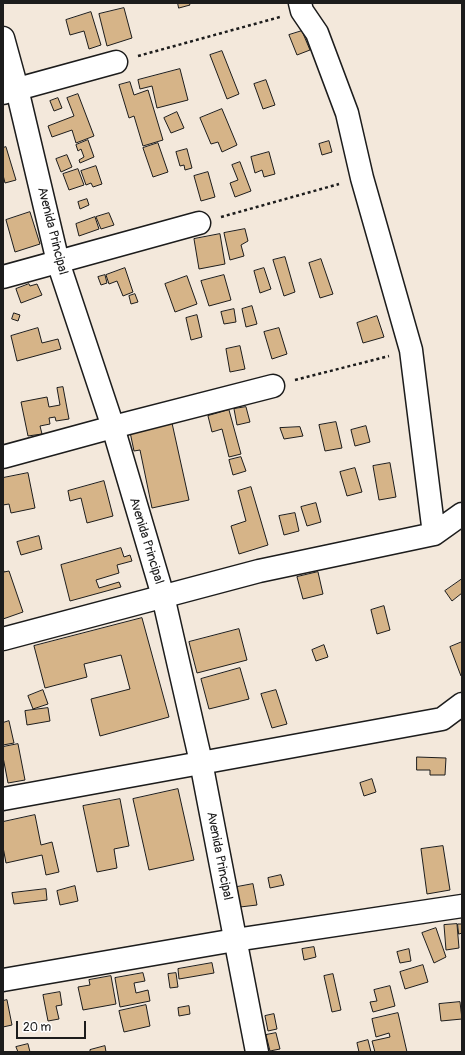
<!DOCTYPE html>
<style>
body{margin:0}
#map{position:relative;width:465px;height:1055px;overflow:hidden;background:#f3e8db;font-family:Pangolin,sans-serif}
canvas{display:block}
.frame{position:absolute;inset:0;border:4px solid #1c1c1c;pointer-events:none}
.scale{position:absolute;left:16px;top:1021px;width:70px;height:18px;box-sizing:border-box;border:2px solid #1c1c1c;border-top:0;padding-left:5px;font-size:12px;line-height:14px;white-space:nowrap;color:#1c1c1c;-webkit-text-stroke:3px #fff;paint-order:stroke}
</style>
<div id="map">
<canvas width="465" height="1055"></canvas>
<div class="frame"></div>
<div class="scale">20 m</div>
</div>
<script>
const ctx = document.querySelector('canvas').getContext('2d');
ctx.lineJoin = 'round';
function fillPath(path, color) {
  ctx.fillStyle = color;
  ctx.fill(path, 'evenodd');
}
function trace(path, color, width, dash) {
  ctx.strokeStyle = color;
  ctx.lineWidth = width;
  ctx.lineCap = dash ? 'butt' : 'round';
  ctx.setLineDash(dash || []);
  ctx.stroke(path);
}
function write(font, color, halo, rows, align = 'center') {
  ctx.font = font + ' Pangolin,sans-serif';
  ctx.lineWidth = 3;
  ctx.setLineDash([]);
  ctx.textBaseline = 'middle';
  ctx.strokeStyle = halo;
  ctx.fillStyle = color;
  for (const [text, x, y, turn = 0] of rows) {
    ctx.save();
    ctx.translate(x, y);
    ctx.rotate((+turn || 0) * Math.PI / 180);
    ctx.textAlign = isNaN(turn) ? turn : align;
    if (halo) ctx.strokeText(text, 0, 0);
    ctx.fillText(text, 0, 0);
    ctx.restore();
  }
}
const building = new Path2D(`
 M178,3H189L190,5L179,8Z
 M124,8L132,38L107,46L99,14Z
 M91,12L101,45L89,49L84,31L70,35L66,20Z
 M302,31L310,50L297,55L289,35Z
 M222,51L239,94L227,99L210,55Z
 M180,69L188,100L157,108L152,86L140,89L138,80Z
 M266,80L275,105L263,109L254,84Z
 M130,82L134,95L148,90L163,140L143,146L134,116L129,118L119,85Z
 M78,94L94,136L76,143L72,130L52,137L48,126L74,116L67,98Z
 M58,98L62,108L54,111L50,101Z
 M222,109L237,145L222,152L218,142L211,144L200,118Z
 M177,112L184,128L171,133L164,118Z
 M88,140L94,157L80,163L79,160L84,157L81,149L78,151L76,145Z
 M329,141L332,152L322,155L319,144Z
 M158,143L168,172L153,177L143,148Z
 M6,147L16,180L5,183L3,175V148Z
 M187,149L192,168L185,170L184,165L180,166L176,152Z
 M269,152L275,174L264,177L262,170L255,173L251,157Z
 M67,155L72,167L61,172L56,159Z
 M240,162L251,191L235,197L230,183L238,180L232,165Z
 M96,166L102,184L93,187L91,183L86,185L81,171Z
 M78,169L84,185L69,190L63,174Z
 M208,172L215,197L201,201L194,176Z
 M87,199L89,205L80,209L78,202Z
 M30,212L40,244L15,252L6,220Z
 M109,213L114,225L101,229L96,217Z
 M95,217L99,229L79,236L76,224Z
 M245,229L248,241L241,245L244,256L230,260L224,233Z
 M220,234L225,264L199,269L194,239Z
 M285,257L295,292L284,296L273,260Z
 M321,259L333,294L320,298L309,263Z
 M125,268L133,292L123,296L117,281L109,284L106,275Z
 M264,268L271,289L260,293L254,271Z
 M105,275L107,283L101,285L98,277Z
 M224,275L231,300L209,306L201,281Z
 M187,276L197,304L175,312L165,284Z
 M29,284L30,286L37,284L42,295L21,303L16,289Z
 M135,294L138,302L131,304L129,296Z
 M252,306L257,324L246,327L242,309Z
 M234,309L236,322L224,324L221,312Z
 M14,313L20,315L18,321L12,319Z
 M197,315L202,337L191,340L186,318Z
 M377,316L384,337L363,343L357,323Z
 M38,328L42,343L58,339L61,349L17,361L11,336Z
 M279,328L287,354L272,359L264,332Z
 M240,346L245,369L230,372L226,349Z
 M63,387L69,419L56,421L55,417L49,418L50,424L40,426L42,434L28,436L21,402L47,397L49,407L60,405L57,388Z
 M246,407L250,422L237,425L234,409Z
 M229,410L241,454L229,457L222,429L212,432L208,416Z
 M336,422L342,448L325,451L319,425Z
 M172,423L189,500L152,508L140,450L134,451L130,432Z
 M366,426L370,442L355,446L351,430Z
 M300,427L303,436L284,439L280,428Z
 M241,457L246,471L233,475L229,460Z
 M390,463L396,497L379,500L373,466Z
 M355,468L362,492L347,496L340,472Z
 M28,473L35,508L11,513L9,504L3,505V478Z
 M104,481L113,516L87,523L81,498L70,501L68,491Z
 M251,487L268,545L239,554L231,526L246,521L238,491Z
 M316,503L321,522L307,526L301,507Z
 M295,513L299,531L284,535L279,516Z
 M39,536L42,549L21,555L17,542Z
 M121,548L124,557L130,555L132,561L117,565L119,573L96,580L99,588L119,582L121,587L70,601L61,565Z
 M3,568L4,572L9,571L23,612L3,619Z
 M318,572L323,594L303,599L297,577Z
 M462,579V593L452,601L445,591Z
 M384,606L390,630L377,634L371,610Z
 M142,618L169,717L100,736L91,699L130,689L121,655L84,664L87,677L45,688L34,646Z
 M239,629L247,660L197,673L189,642Z
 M462,642V676H461L450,647Z
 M324,645L328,657L316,661L312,650Z
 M240,668L249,699L209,709L201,679Z
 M43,690L48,704L33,709L28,696Z
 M276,690L287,724L272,728L261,694Z
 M48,708L50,721L27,725L25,711Z
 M9,721L14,743L3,745V723Z
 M18,744L25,780L8,783L3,757V747Z
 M417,757L446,758L445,775H430V770H417Z
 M372,779L376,792L364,796L360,783Z
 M178,789L194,860L149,870L133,799Z
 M120,799L129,846L114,849L117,868L97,872L83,806Z
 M35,815L41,845L52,842L59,872L46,875L42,855L6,863L3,847V822Z
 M443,846L450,890L427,894L421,849Z
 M281,875L284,885L270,888L268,878Z
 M253,884L257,905L240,907L237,887Z
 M75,886L78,901L60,905L57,891Z
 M46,889L47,900L14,904L12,893Z
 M457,924L459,948L446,950L444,925Z
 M458,924H462V933L459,934Z
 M436,928L446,957L434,963L422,933Z
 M314,947L316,957L304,960L302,949Z
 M409,949L411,961L400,963L397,952Z
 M212,963L214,973L179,979L178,969Z
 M423,965L428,982L405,989L400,972Z
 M143,973L145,981L134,983L136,993L148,990L150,1001L120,1007L115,978Z
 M176,973L178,987L170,988L168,974Z
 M333,974L341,1010L332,1012L324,976Z
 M111,976L116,1004L83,1010L78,987L90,985L89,980Z
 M390,986L395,1006L373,1012L370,1002L377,1001L374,990Z
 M60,992L62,1005L56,1006L59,1019L48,1021L43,995Z
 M7,1000L12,1025L3,1027V1001Z
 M460,1002L462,1019L441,1021L439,1004Z
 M146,1005L150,1026L124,1032L119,1011Z
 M189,1006L190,1014L179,1016L178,1008Z
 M398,1013L407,1052H375L372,1041L390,1037L389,1033L376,1037L372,1019Z
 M274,1014L277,1029L268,1031L265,1016Z
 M276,1033L280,1049L270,1051L266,1035Z
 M368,1040L371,1052H359L357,1043Z
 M28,1044L30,1052H18L16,1047Z
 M105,1046L106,1052H90V1050Z`);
const path = new Path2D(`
 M138,56L280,17
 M221,217L339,184
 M295,380L389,356`);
const minor = new Path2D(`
 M300,3L302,11L317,33L347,113L362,178L411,350L434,534
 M3,93L116,62
 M3,277L199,223
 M3,457L113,427L273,386
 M3,639L259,571L434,534L462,514
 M3,799L442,719L462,704
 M3,980L235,940L462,906`);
const tertiary = new Path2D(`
 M3,38L17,89L58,262L113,427L163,596L201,762L257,1052`);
const streetNames = [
 ["Avenida Principal",52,231,76],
 ["Avenida Principal",146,541,73],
 ["Avenida Principal",219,856,79]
];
fillPath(building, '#d6b488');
trace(building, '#1c1c1c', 1);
trace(minor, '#1c1c1c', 25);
trace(tertiary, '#1c1c1c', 25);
trace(path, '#1c1c1c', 2.5, [3, 3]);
trace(minor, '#fff', 22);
trace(tertiary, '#fff', 22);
write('13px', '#1c1c1c', '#fff', streetNames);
</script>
